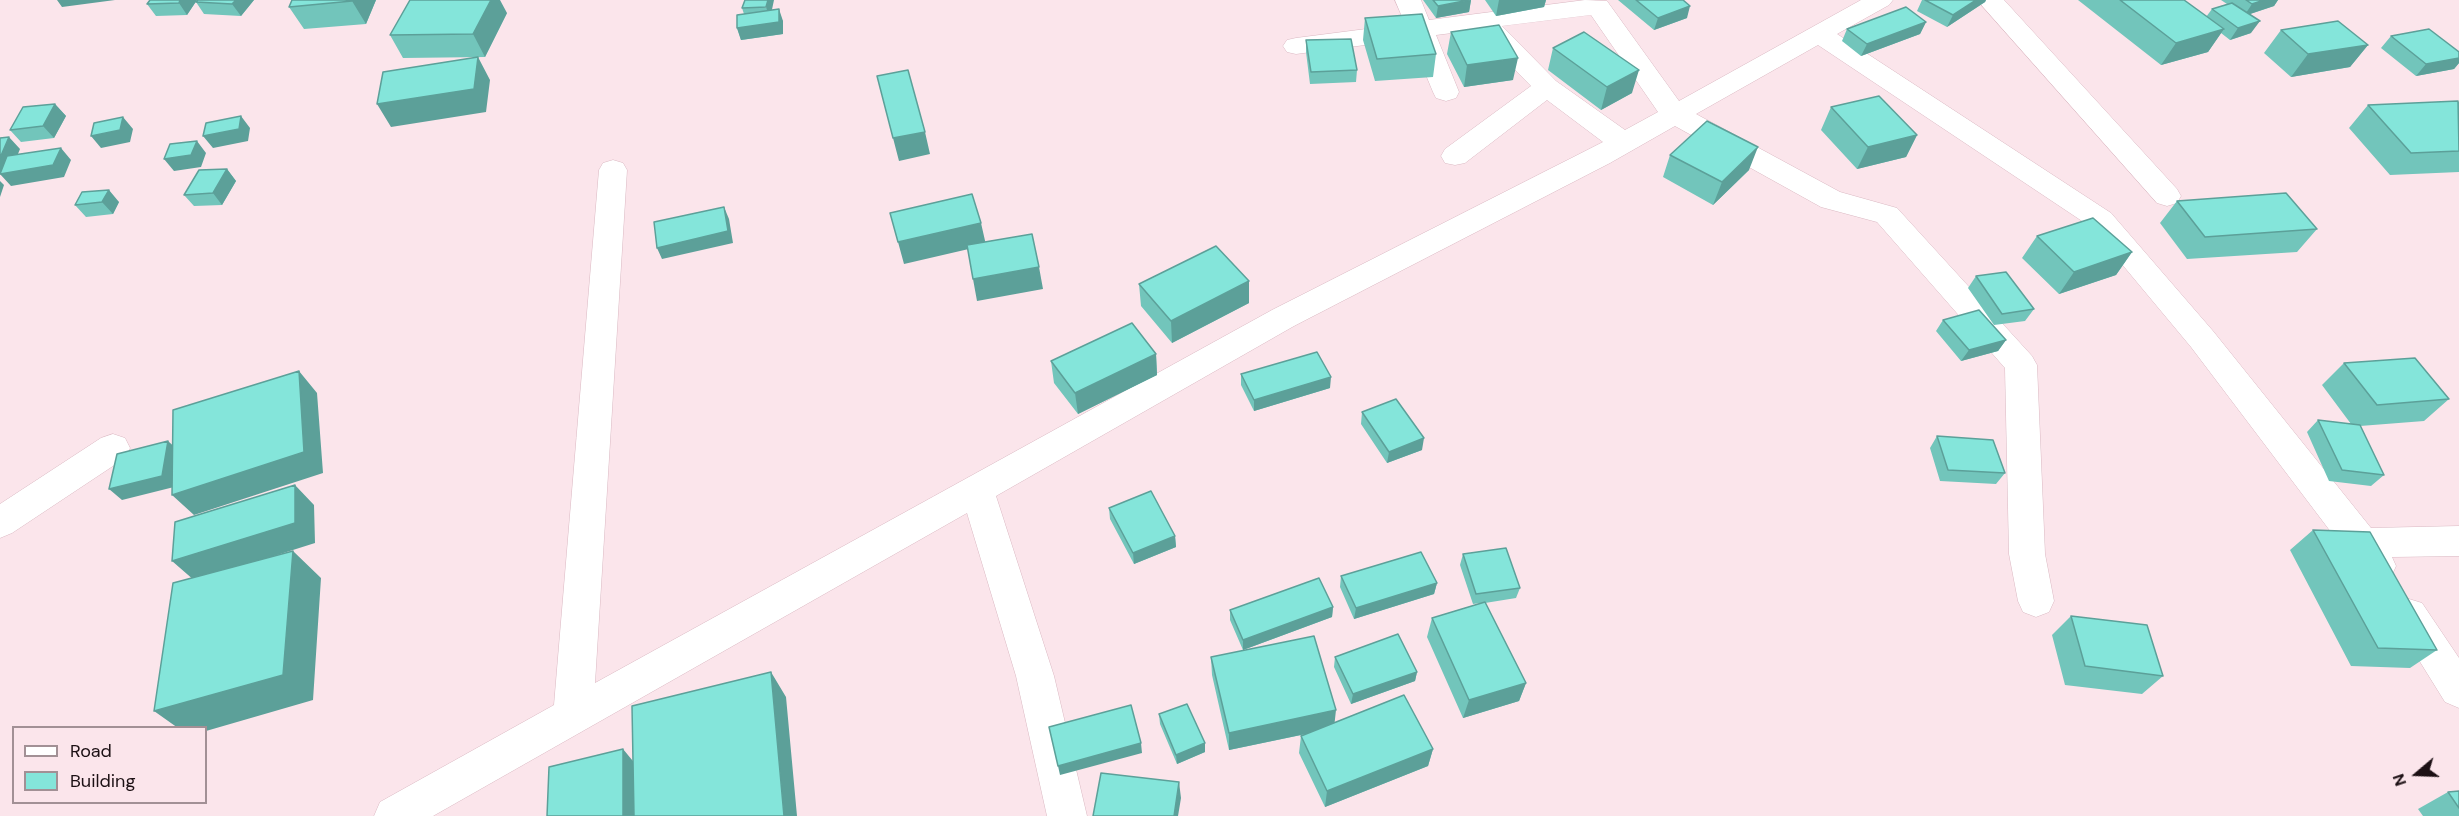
<!DOCTYPE html>
<style>
body{margin:0}
#map{position:relative;width:2459px;height:816px;overflow:hidden;background:#fbe5eb;font-family:"DM Sans",sans-serif}
canvas{display:block}
.legend{position:absolute;left:12px;top:726px;width:195px;height:78px;box-sizing:border-box;background:#fbe5eb;border:2px solid #a29095;margin:0;padding:8px 10px;list-style:none;font-size:18px;color:#1c1014}
.legend li{display:flex;align-items:center;gap:12px;height:30px}
.legend b{width:30px;border:2px solid #a29095}
.north{position:absolute;left:2387px;top:744px;width:60px;height:60px;-webkit-text-stroke:4px #fbe5eb;paint-order:stroke;rotate:251deg;font-size:16px;font-weight:700;line-height:24px;text-align:center;color:#1c1014}
.north::after{content:'';display:block;margin:auto;width:21px;height:27px;background:#1c1014;clip-path:polygon(50% 0,100% 100%,50% 72%,0 100%)}
</style>
<div id="map">
<canvas width="2459" height="816"></canvas>
<ul class="legend">
<li><b style="height:8px;background:#fff"></b>Road</li>
<li><b style="height:16px;background:#84e5da"></b>Building</li>
</ul>
<div class="north">N</div>
</div>
<script>
const ctx = document.querySelector('canvas').getContext('2d');
ctx.lineJoin = 'round';
function trace(path, color, width, dash) {
  ctx.strokeStyle = color;
  ctx.lineWidth = width;
  ctx.lineCap = dash ? 'butt' : 'round';
  ctx.setLineDash(dash || []);
  ctx.stroke(path);
}
function fillPath(path, color) {
  ctx.fillStyle = color;
  ctx.fill(path, 'evenodd');
}
const minor = new Path2D(`
 M1395,0H1421L1429,20L1585,0L1607,1L1679,101L1861,0H1893L1889,5L1837,34L2111,213L2213,331L2371,528L2459,526V556L2392,557L2396,566L2391,577L2378,581L2365,577L2191,347L2091,227L1818,45L1696,114L1840,192L1897,208L2032,356L2037,365L2045,554L2054,601L2049,612L2036,617L2023,612L2018,601L2009,554L2005,368L1877,222L1821,207L1675,126L1610,163L1294,326L996,496L1054,676L1087,816H1047L1016,676L967,513L433,816H374L380,802L554,705L599,170L603,163L613,160L623,163L627,170L595,683L1272,310L1603,142L1547,100L1465,163L1455,165L1445,163L1441,156L1445,149L1531,86L1476,30L1436,35L1459,92L1456,98L1446,101L1436,98L1433,92L1411,39L1296,54L1287,52L1283,46L1287,40L1296,38L1405,24ZM1591,15L1658,112L1625,130L1556,81L1502,26Z
 M1977,0H2004L2177,189L2181,196L2177,203L2167,206L2157,203Z
 M113,434L125,438L130,448L125,458L12,533L0,538V504L101,438Z
 M2409,599L2422,603L2459,658V708L2445,702L2391,615L2396,603Z`);
const wall = new Path2D(`
 M197,0L187,15L156,16L147,4Z
 M254,0L241,16L204,14L196,2Z
 M292,0H376L366,24L304,29L289,7Z
 M745,0L772,10L783,21V34L741,40L737,28L744,14L742,8Z
 M1423,0H1471L1469,12L1436,18Z
 M1485,0H1546L1544,7L1496,16Z
 M1618,0H1683L1687,18L1654,30Z
 M1922,0H1986L1985,2L1947,27L1917,11Z
 M2078,0H2184L2206,17L2212,9L2227,4L2221,0H2278L2274,6L2250,14L2251,33L2230,40L2221,33L2208,52L2161,65Z
 M507,13L485,57L403,58L390,35Z
 M1365,18L1436,54L1433,77L1375,81L1363,40Z
 M1926,22L1920,34L1861,56L1842,41L1847,29Z
 M2281,30L2368,45L2350,67L2291,77L2264,53Z
 M1451,32L1513,80L1464,87L1447,54Z
 M2391,36L2459,52V63L2454,69L2416,76L2381,48Z
 M1306,40L1357,70L1356,82L1310,84L1306,52Z
 M1553,48L1632,93L1601,110L1548,70Z
 M2459,102V172L2390,175L2349,128L2368,105Z
 M55,104L66,116L54,138L21,142L10,130Z
 M1831,107L1917,135L1906,157L1857,169L1821,130Z
 M1670,155L1749,170L1713,205L1663,177Z
 M227,169L236,181L222,205L194,206L184,195Z
 M82,192L119,202L113,214L86,217L75,205Z
 M2177,201L2317,229L2297,252L2187,259L2160,223Z
 M2037,236L2132,252L2116,275L2059,294L2022,258Z
 M1976,276L2034,309L2025,321L1994,325L1968,288Z
 M1249,281V303L1172,343L1141,306L1139,284Z
 M1943,320L2006,340L1998,351L1961,361L1936,331Z
 M1156,354L1157,375L1078,414L1054,383L1051,361Z
 M2344,363L2449,399L2424,421L2360,426L2384,475L2371,486L2329,481L2307,432L2318,420L2351,424L2322,385Z
 M1241,374L1330,388L1254,411L1241,385Z
 M1362,412L1422,450L1387,463L1361,424Z
 M1937,436L2005,473L1996,484L1940,481L1930,448Z
 M1109,508L1175,536L1176,547L1134,564L1110,519Z
 M2313,530L2437,650L2410,668L2351,666L2290,550Z
 M1463,554L1520,588L1516,598L1485,603L1526,683L1519,701L1463,718L1427,637L1432,618L1481,603L1473,604L1460,565Z
 M1341,576L1437,583L1434,594L1354,619L1340,587Z
 M1333,607L1332,617L1243,650L1230,620V610Z
 M2071,616L2163,676L2142,694L2065,685L2052,635Z
 M1211,657L1335,723L1433,749L1428,766L1325,807L1299,753L1301,736L1306,734L1229,750L1212,675Z
 M1335,657L1417,672L1415,681L1351,704L1334,667Z
 M1159,714L1205,752L1177,764L1160,724Z
 M2459,791V816H2423L2418,809L2448,792Z`);
const shadedWall = new Path2D(`
 M57,0H115L62,7Z
 M180,0H197L187,15L179,3Z
 M236,0H254L241,16L232,4Z
 M353,0H376L366,24L352,1Z
 M491,0H500L507,13L485,57L473,34Z
 M768,0H774L770,19L766,7Z
 M1471,0L1469,12L1436,18L1438,6Z
 M1499,0H1546L1544,7L1496,16Z
 M1976,0H1986L1985,2L1947,27L1953,15Z
 M2264,0H2278L2274,6L2244,16L2252,4Z
 M1690,6L1687,18L1654,30L1658,18Z
 M779,9L783,21V34L741,40L737,28Z
 M2260,21L2251,33L2230,40L2238,28Z
 M1926,22L1920,34L1861,56L1867,44Z
 M2224,29L2208,52L2161,65L2176,43Z
 M2368,45L2350,67L2291,77L2308,54Z
 M478,57L490,80L486,112L391,127L377,104Z
 M1518,58L1513,80L1464,87L1467,65Z
 M2459,58V63L2454,69L2416,76L2426,64Z
 M1639,70L1632,93L1601,110L1607,87Z
 M55,104L66,116L54,138L43,126Z
 M241,116L250,128L248,141L213,148L203,136Z
 M123,117L133,129L130,142L101,148L91,136Z
 M925,132L930,154L899,161L893,138Z
 M1917,135L1906,157L1857,169L1868,147Z
 M9,137L20,149L11,171L0,172V158Z
 M197,141L206,153L201,167L174,171L164,159Z
 M1758,147L1749,170L1713,205L1722,182Z
 M61,148L71,160L64,177L11,186L0,174Z
 M227,169L236,181L222,205L213,193Z
 M0,181L4,185L0,197Z
 M109,190L119,202L113,214L102,202Z
 M724,207L729,219L733,243L662,259L657,248Z
 M981,223L986,245L904,264L898,242Z
 M2132,252L2116,275L2059,294L2074,272Z
 M1039,267L1043,289L977,301L973,279Z
 M1249,281V303L1172,343L1171,321Z
 M2006,340L1998,351L1961,361L1969,350Z
 M1156,354L1157,375L1078,414L1075,393Z
 M299,371L317,393L323,473L194,515L172,495Z
 M1331,377L1330,388L1254,411V400Z
 M1424,438L1422,450L1387,463L1389,452Z
 M168,441L180,452L174,487L122,500L109,489Z
 M295,485L314,505L315,543L195,581L172,561Z
 M1175,536L1176,547L1134,564L1133,553Z
 M293,551L321,578L313,700L206,731V728H178L154,711Z
 M1437,583L1434,594L1354,619L1356,608Z
 M1333,607L1332,617L1243,650V640Z
 M771,672L786,697L797,816H784Z
 M1417,672L1415,681L1351,704L1353,694Z
 M1526,683L1519,701L1463,718L1469,700Z
 M1336,710L1334,728L1229,750V733Z
 M1141,743L1142,753L1060,775L1058,766Z
 M1205,743V752L1177,764L1176,755Z
 M623,749L637,766L638,816H623Z
 M1433,749L1428,766L1325,807L1327,791Z
 M1179,782L1181,798L1178,816H1174Z`);
const building = new Path2D(`
 M150,0H180L179,3L147,4Z
 M198,0H236L232,4L196,2Z
 M292,0H353L352,1L289,7Z
 M410,0H491L473,34L390,35Z
 M745,0H768L766,7L742,8Z
 M1433,0H1469L1438,6Z
 M1636,0H1683L1690,6L1658,18Z
 M1925,0H1976L1953,15Z
 M2120,0H2184L2224,29L2176,43Z
 M2246,0H2264L2252,4Z
 M2232,3L2260,21L2238,28L2212,9Z
 M1906,7L1926,22L1867,44L1847,29Z
 M779,9V22L737,28V15Z
 M1422,14L1436,54L1377,59L1365,18Z
 M2338,21L2368,45L2308,54L2281,30Z
 M1499,25L1518,58L1467,65L1451,32Z
 M2429,29L2459,52V58L2426,64L2391,36Z
 M1584,32L1639,70L1607,87L1553,48Z
 M1351,39L1357,70L1311,72L1306,40Z
 M478,57L474,89L377,104L383,72Z
 M908,70L925,132L893,138L877,76Z
 M1879,96L1917,135L1868,147L1831,107Z
 M2458,101L2459,151L2411,153L2368,105Z
 M55,104L43,126L10,130L23,107Z
 M241,116L239,129L203,136L206,123Z
 M123,117L120,130L91,136L94,123Z
 M1707,121L1758,147L1722,182L1670,155Z
 M9,137L0,158V138Z
 M197,141L191,155L164,159L170,144Z
 M61,148L53,165L0,174L7,156Z
 M227,169L213,193L184,195L199,170Z
 M109,190L102,202L75,205L82,192Z
 M2286,193L2317,229L2205,237L2177,201Z
 M972,194L981,223L898,242L890,213Z
 M724,207L728,231L657,248L654,222Z
 M2093,218L2132,252L2074,272L2037,236Z
 M1032,234L1039,267L973,279L967,245Z
 M1216,246L1249,281L1171,321L1139,284Z
 M2006,272L2034,309L2002,314L1976,276Z
 M1979,310L2006,340L1969,350L1943,320Z
 M1132,323L1156,354L1075,393L1051,361Z
 M1317,352L1331,377L1254,400L1241,374Z
 M2415,358L2449,399L2377,405L2344,363Z
 M299,371L304,452L172,495L173,410Z
 M1396,399L1424,438L1389,452L1362,412Z
 M2318,420L2360,425L2384,475L2342,470Z
 M1937,436L1993,440L2005,473L1948,470Z
 M168,441L162,476L109,489L117,454Z
 M295,485V523L172,561L175,522Z
 M1151,491L1175,536L1133,553L1109,508Z
 M2313,530L2370,532L2437,650L2378,648Z
 M1506,548L1520,588L1476,594L1463,554Z
 M293,551L283,675L154,711L173,583Z
 M1421,552L1437,583L1356,608L1341,576Z
 M1319,578L1333,607L1243,640L1230,610Z
 M1485,602L1526,683L1469,700L1432,618Z
 M2071,616L2147,625L2163,676L2085,666Z
 M1398,634L1417,672L1353,694L1335,657Z
 M1314,636L1336,710L1229,733L1211,657Z
 M771,672L784,816H634L632,706Z
 M1404,695L1433,749L1327,791L1301,736Z
 M1187,704L1205,743L1176,755L1159,714Z
 M1131,705L1141,743L1058,766L1049,727Z
 M623,749V816H547L549,767Z
 M1101,773L1179,782L1174,816H1093Z
 M2459,791V808L2448,792Z`);
trace(minor, '#dab8c2', 1);
fillPath(minor, '#fff');
fillPath(wall, '#72c5bb');
fillPath(shadedWall, '#5ca099');
fillPath(building, '#84e5da');
trace(building, '#5ca099', 1.5);
</script>
